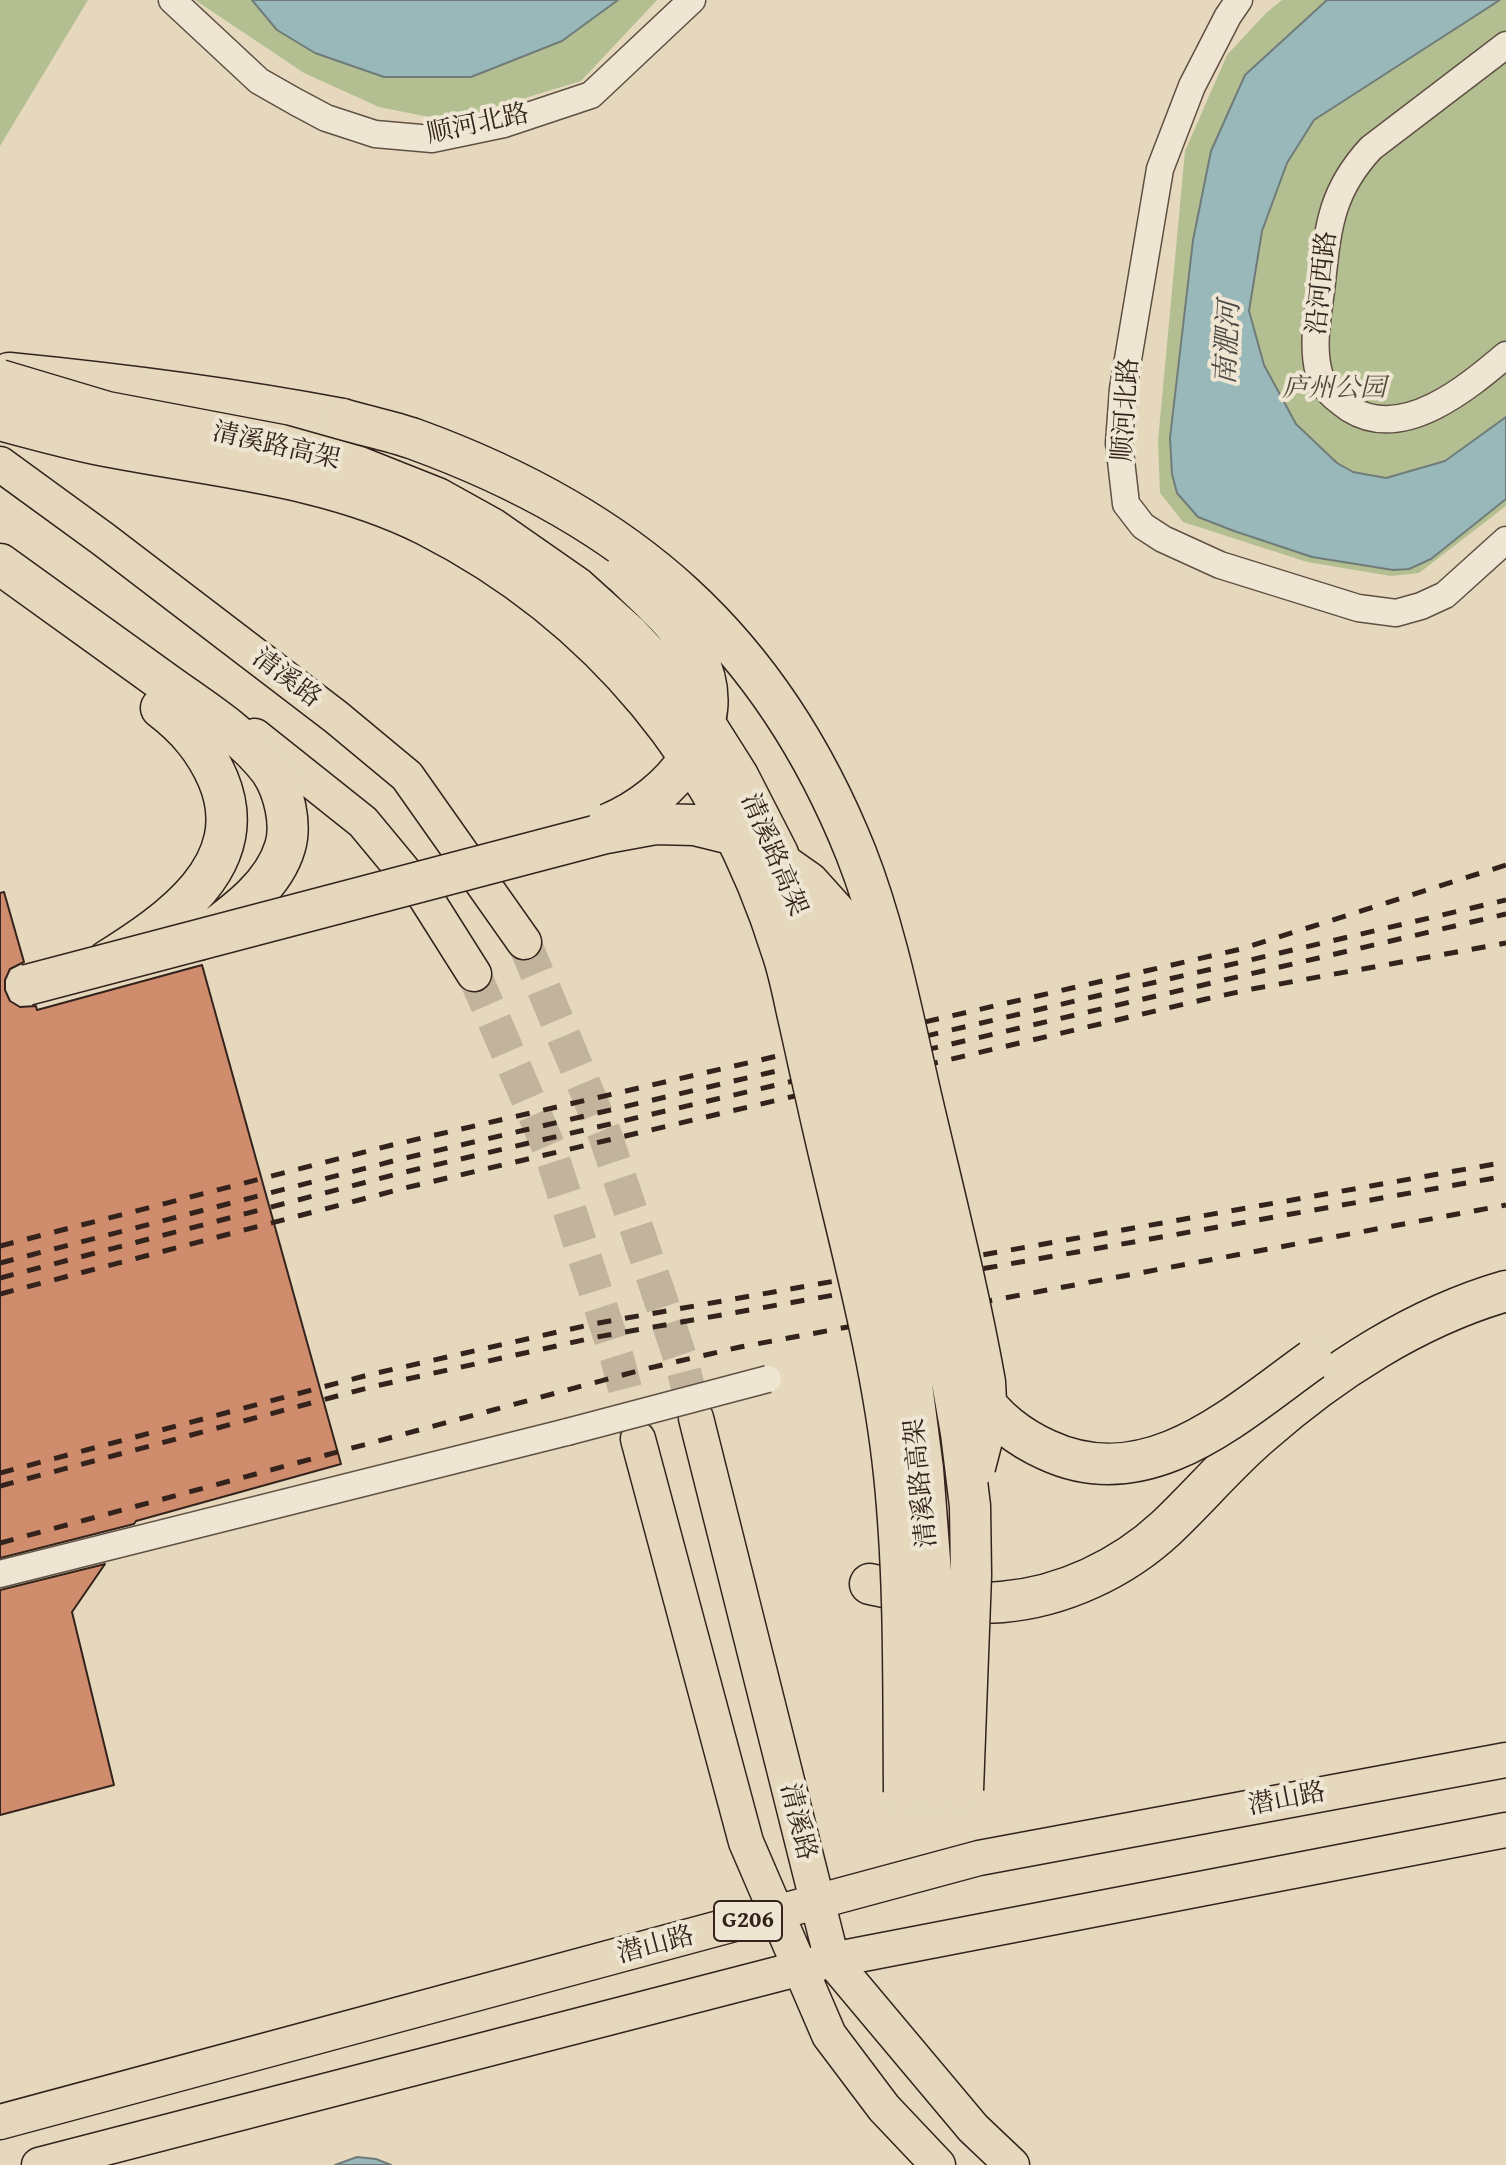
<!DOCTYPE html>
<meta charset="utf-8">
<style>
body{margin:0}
canvas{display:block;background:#e5d8bc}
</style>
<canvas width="1506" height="2165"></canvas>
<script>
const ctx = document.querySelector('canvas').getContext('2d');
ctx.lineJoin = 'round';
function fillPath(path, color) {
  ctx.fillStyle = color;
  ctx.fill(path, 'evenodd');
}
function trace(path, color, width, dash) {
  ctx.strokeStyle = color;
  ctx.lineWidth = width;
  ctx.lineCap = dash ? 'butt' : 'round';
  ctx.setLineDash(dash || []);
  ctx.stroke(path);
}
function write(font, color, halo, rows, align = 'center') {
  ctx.font = font + ' "Gentium Book Plus","Noto Serif SC",serif';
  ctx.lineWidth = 8;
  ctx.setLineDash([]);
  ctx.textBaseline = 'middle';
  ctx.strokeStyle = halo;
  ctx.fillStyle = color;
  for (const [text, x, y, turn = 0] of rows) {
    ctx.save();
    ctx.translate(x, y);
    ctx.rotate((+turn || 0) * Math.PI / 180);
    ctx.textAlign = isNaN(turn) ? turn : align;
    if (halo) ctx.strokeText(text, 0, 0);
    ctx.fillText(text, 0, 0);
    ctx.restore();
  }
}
const green = new Path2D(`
 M0,0H88L0,146Z
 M195,0H657L581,81L449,121L379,107L304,73Z
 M1282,0H1506V506L1419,573L1391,576L1307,562L1183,522L1160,493L1158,441L1185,151L1227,55L1266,13Z`);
const water = new Path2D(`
 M252,0H618L562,41L471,77H384L315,53L277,30Z
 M1327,0H1500L1314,120L1287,163L1262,231L1249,311L1264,365L1296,424L1337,463L1353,472L1386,478L1445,461L1506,417V499L1431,559L1409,569L1393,570L1312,557L1234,531L1198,517L1177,493L1172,474L1170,438L1193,240L1211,151L1245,75Z
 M357,2157L376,2159L391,2165H335Z`);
const building = new Path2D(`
 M4,892L24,962L10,969L5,980V990L10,1001L20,1007L36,1006L37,1010L202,965L341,1464L136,1521L134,1524L0,1558V893Z
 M105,1564L72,1612L114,1785L0,1815V1590Z`);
const majorTunnel = new Path2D(`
 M524,942L605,1135L681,1360L696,1418
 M474,974L550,1150L617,1358L638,1439`);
const minor = new Path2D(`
 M172,0L259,81L296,102L326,118L375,134L432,139L504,124L591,95L692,0
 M1239,0L1228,16L1192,86L1160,169L1123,389L1119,443L1126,504L1143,526L1163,539L1220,565L1358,608L1396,613L1421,606L1445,595L1506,540
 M1506,45L1371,148C1331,191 1328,227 1322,282C1319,311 1311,344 1319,373C1324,391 1336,399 1350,409C1403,442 1467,388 1506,355
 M0,1574L567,1432`);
const major = new Path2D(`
 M0,464L103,539L336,717L407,776L524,942
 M255,736L363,822L426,898L474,974
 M696,1418L832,1960L973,2128L1012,2165
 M638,1439L746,1842L829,2035L884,2108L938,2165
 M0,2122L979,1858L1506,1760
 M39,2165L832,1960L1506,1830`);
const highway = new Path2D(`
 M9,373C121,384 231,398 342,419
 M0,564C56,604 112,645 168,685C203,710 245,736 271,771C284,791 292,824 285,847C273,888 231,916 199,940
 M107,961C169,922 254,865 218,779C205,749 187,728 161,708
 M870,1584C913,1593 958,1606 1002,1602C1062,1597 1122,1569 1166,1528C1198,1498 1227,1463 1261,1434C1331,1372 1416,1317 1506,1291`);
const rail = new Path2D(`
 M0,1246L392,1145L1241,949L1506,865
 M0,1263L397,1160L1506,900
 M0,1278L401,1173L1506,914
 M0,1294L405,1188L1206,999L1252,989L1506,943
 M0,1473L368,1375L593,1324L1506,1162
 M0,1486L371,1387L597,1337L1506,1176
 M0,1543L645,1369L740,1347L1506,1205`);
const minorBridge = new Path2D(`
 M567,1432L768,1379`);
const highwayBridge = new Path2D(`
 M0,380L107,412L281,445L359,467L437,498L491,528L577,588L628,634L672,681L707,727L738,776L778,854L811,946L905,1331L923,1469L931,1573L934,1791
 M342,419C366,426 391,431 414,439C629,517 770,638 856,853C887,932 903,1018 922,1100C944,1194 968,1287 985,1382L987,1421L975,1467
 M0,420C33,429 66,438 100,445C210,467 324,474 426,525C601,614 724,765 782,952C790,975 794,1000 800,1025C810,1070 820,1116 831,1162C855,1264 883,1368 894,1474C905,1579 903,1686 904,1792
 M608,824C671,798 734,727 696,656C679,623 650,600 624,574
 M27,985L606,833L655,824L695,825L744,837L808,882L835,912L856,964L941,1319L961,1433L970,1506L971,1575L963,1790
 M978,1392C993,1418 1020,1438 1047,1450C1148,1497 1235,1415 1312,1360`);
const shields = [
 [748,1921,68]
];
const shieldNames = [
 ["G206",748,1921]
];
const streetNames = [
 ["顺河北路",478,125,-12],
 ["沿河西路",1323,283,-84],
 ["顺河北路",1127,410,-86],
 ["清溪路高架",276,447,13],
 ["清溪路",286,679,37],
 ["清溪路高架",773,855,67],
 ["清溪路高架",922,1483,-96],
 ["潜山路",1287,1800,-11],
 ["清溪路",797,1822,76],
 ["潜山路",656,1946,-15]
];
const parkNames = [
 ["庐州公园",1334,389]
];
const waterNames = [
 ["南淝河",1229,343,-87]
];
fillPath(green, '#b4bf91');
fillPath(water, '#98b8b9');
trace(water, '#707c7a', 2);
fillPath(building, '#d08d6d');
trace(building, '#34231c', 2);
trace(majorTunnel, '#c2b49c', 34, [34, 17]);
trace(minor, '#605044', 29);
trace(major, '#34231c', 37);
trace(highway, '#34231c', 43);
trace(minor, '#eee6d3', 26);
trace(major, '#e5d8bc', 34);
trace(highway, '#e5d8bc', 40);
trace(rail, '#34231c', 5, [14, 14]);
trace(minorBridge, '#605044', 29, []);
trace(highwayBridge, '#34231c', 43, []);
trace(minorBridge, '#eee6d3', 26);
trace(highwayBridge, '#e5d8bc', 40);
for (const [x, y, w] of shields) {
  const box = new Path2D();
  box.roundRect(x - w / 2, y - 20, w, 40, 6);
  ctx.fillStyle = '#eee6d3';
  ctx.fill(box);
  trace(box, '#34231c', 2);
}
write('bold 24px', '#34231c', null, shieldNames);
write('26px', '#34231c', '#eee6d3', streetNames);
write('italic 26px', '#544a39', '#eee6d3', parkNames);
write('italic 28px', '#4d4843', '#eee6d3', waterNames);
</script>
